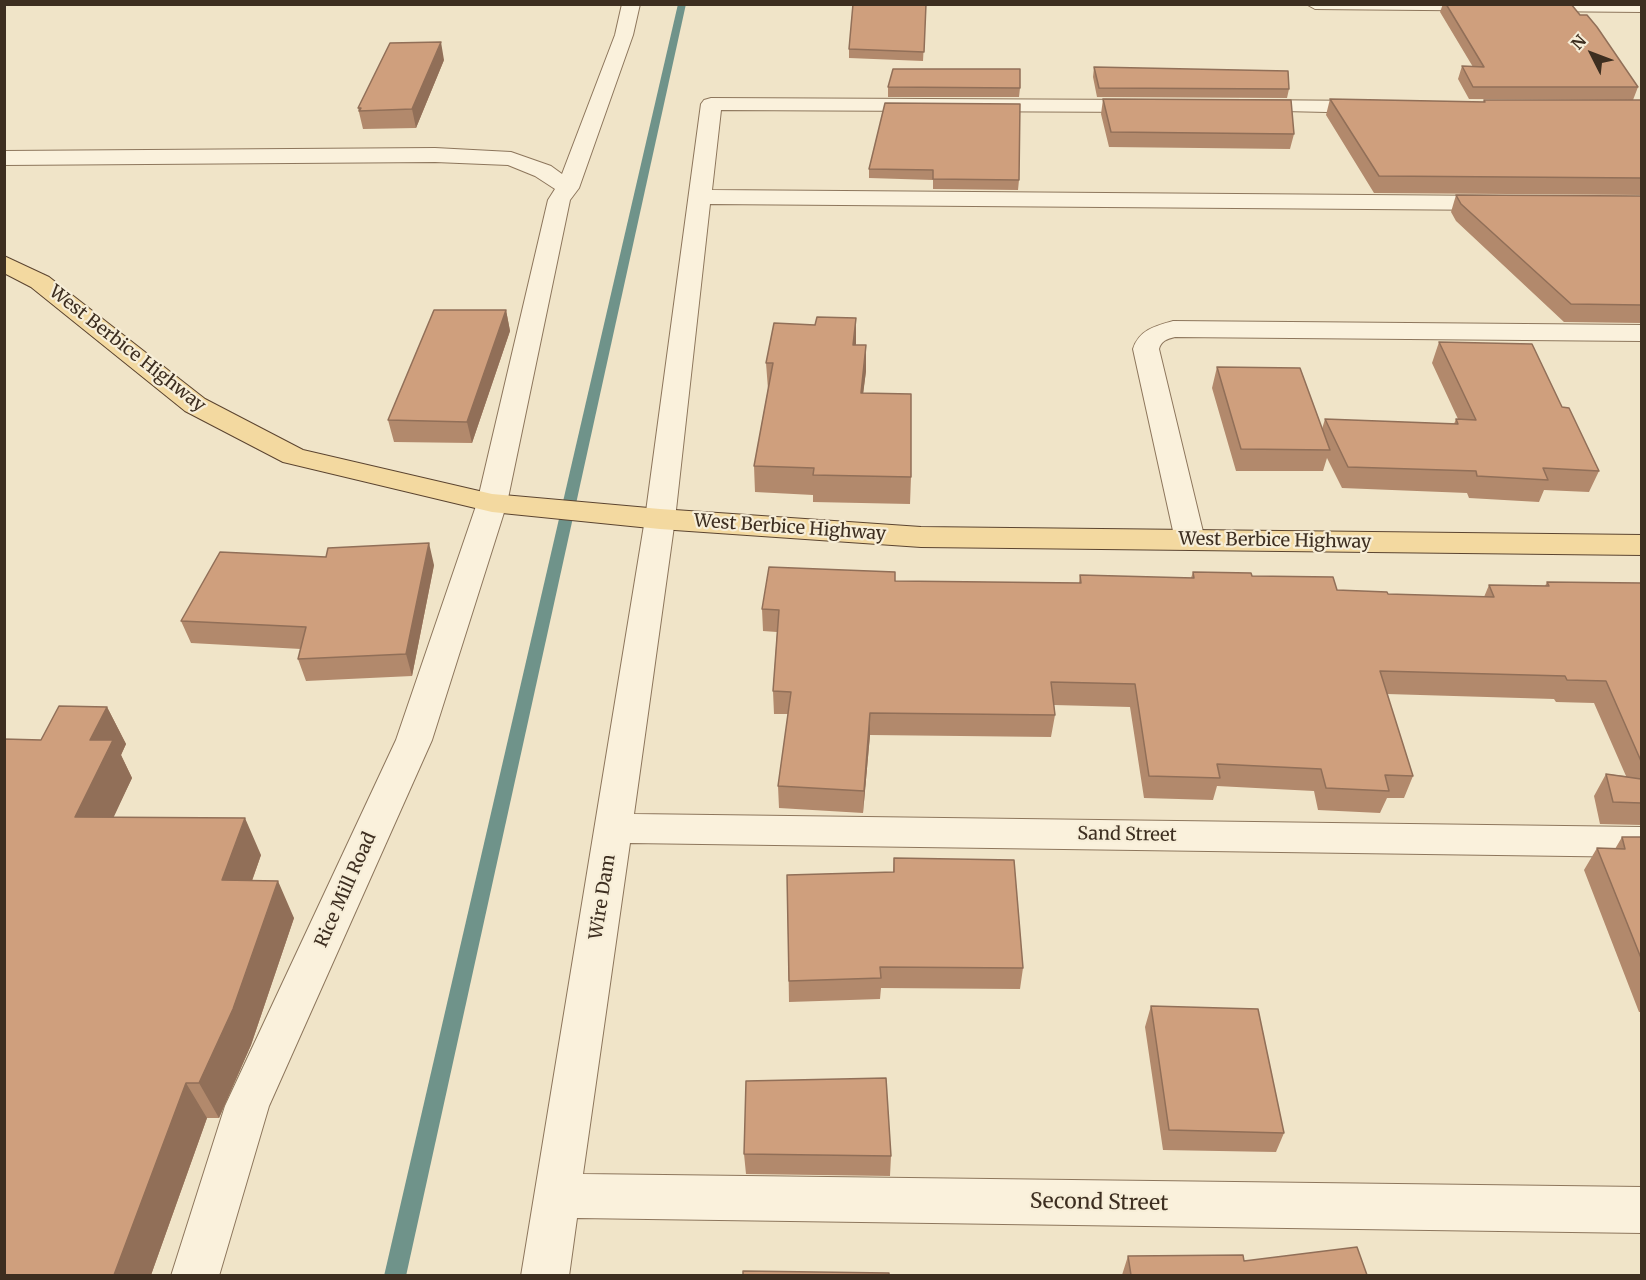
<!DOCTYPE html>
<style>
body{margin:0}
#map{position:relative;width:1646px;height:1280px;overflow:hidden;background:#f0e4c8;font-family:Merriweather,serif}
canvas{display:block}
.frame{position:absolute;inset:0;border:6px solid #3d2e20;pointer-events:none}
.north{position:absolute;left:1562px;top:24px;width:60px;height:60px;-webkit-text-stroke:4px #f7eed8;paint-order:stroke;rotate:312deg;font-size:16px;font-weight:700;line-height:24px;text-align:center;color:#3d2e20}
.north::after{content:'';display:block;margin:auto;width:21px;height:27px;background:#3d2e20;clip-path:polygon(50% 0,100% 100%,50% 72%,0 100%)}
</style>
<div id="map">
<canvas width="1646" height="1280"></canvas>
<div class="frame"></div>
<div class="north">N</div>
</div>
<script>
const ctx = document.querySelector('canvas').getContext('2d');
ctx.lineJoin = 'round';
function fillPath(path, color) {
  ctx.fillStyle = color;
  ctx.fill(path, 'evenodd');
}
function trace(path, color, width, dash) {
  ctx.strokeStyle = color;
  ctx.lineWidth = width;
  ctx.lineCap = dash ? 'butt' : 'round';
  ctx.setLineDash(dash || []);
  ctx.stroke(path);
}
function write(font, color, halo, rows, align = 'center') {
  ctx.font = font + ' Merriweather,serif';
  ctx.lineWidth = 4.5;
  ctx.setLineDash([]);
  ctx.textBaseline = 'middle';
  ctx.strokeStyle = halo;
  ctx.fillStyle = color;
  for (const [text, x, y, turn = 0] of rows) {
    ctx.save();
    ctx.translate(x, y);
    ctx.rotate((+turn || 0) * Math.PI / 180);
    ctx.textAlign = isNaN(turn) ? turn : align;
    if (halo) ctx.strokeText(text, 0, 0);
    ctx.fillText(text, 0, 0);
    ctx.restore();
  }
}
const stream = new Path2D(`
 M678,4H686L406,1276H384Z`);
const minor = new Path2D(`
 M622,4H640L633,35L579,188L570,200L507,503L432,740L269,1106L219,1276H171L225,1106L396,740L477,503L548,200L555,189L535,176L508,165L435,162L4,165V151L435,148L511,152L551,166L562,174L615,35Z
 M1306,4H1642V12L1315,9Z
 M711,98L1146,100L1153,102L1156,106L1153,110L1146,112L721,110L712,190L1499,196L1507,198L1510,203L1507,208L1499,210L710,204L675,519L634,814L1642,827V857L630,843L583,1174L1642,1187V1233L577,1218L569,1276H521L645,519L701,104L704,100Z
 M1246,100L1371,101L1378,103L1381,107L1378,111L1371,113L1239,110L1236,106L1239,102Z
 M1173,321L1642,325V341L1175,337C1167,339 1161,341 1159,349L1205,540L1201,547L1190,550L1179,547L1175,540L1133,349C1139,330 1155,326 1173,321Z`);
const major = new Path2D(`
 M4,256L49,277L205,399L303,450L492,494L660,509L921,527L1642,535V555L921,547L660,529L492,512L283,462L185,411L31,287L4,273Z`);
const wall = new Path2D(`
 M926,4L923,61L849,58V49Z
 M1443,4H1571L1638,87L1633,100L1469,99L1458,79L1462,66L1473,67L1440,12Z
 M444,60L416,128L363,129L358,108Z
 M1094,67L1289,89L1287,98L1097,97L1093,77Z
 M888,87L1020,88L1019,97H888Z
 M1103,99L1294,134L1290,149L1109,147L1101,114Z
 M1330,99L1483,102L1484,100H1641V195L1374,193L1326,115Z
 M885,103L1019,180L1018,190L933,189V180L869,178V169Z
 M1456,195L1641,196V323L1564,322L1456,221L1451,212Z
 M506,310L510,331L472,443L394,442L388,420Z
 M1439,342L1562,407L1599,471L1589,492L1544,490L1539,502L1469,498L1467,493L1342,488L1327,458L1323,471H1236L1212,388L1217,367L1322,429L1325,419L1454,424L1456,419H1458L1432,363Z
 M856,345H866V371L863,393L911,477L910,504L813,502V495L755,492L754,466L768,389L766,363Z
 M434,565L412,676L306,681L298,659L301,649L191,643L181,621Z
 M1193,572L1252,576L1337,590L1388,594L1484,597L1489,585L1545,586L1547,582L1641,583V825L1600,824L1594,796L1606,774L1626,776L1594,703L1556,702L1554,699L1387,694L1413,776L1404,798H1387L1380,813L1318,810L1314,791L1217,786L1213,800L1144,798L1130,707L1054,705L1055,715L1051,737L870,735L863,813L779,808L778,786L788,714H774L773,691L777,632L763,631L762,609L895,581L1079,583L1080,575L1191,578Z
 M107,707L126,744L121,755L132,778L113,817L261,855L252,881L294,918L251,1045L219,1118H207L151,1275H4L41,740Z
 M1622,837H1641V1012H1639L1584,870L1597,848L1615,849Z
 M894,858L1023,968L1020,989L881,988L880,999L789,1002L787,875L893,872Z
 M1151,1006L1284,1133L1276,1152L1163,1150L1145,1027Z
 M744,1154L891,1156L890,1176L746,1174Z
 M1128,1256L1244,1261L1367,1275H1122Z`);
const shadedWall = new Path2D(`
 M441,42L444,60L416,128L412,109Z
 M506,310L510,331L472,443L467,422Z
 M856,318V344L853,371V345Z
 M866,345V371L860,419L861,393Z
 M429,543L434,565L412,676L406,654Z
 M107,707L126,744L121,755L132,778L96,855L75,817L90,740Z
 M870,713V735L863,813L864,791Z
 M245,818L261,855L239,917L222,880Z
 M278,881L294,918L251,1045L219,1118L199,1083Z
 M186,1083L207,1118L151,1275H114Z`);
const building = new Path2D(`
 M853,4H926L924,52L849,49Z
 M1446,4H1571L1580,15H1587L1597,27L1638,87H1473L1462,66L1484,67Z
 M441,42L412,109L359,111L361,108H358L390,43Z
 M1094,67L1288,71L1289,89L1099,88Z
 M893,69H1020V88L888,87Z
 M1103,99L1291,100L1294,134L1111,132Z
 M1330,99L1485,102L1484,100H1641V178L1379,176Z
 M885,103L1020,104L1019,180L933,179V170L869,169Z
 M1456,195L1641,196V305L1571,304L1461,204Z
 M434,310H506L467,422L388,420Z
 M817,317L856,318L853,345H866L861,393L911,394V477L813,475L814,468L754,466L773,363H766L774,323L815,325Z
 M1439,342L1532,344L1562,407L1569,408L1599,471L1543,468L1548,480L1477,476L1476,471L1348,467L1325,419L1458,424L1456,419L1476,420Z
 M1217,367L1300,368L1330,450L1241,449Z
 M429,543L406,654L298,659L306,627L181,621L220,552L326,557L328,548Z
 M769,567L895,572V581L1081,583L1080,575L1194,578L1193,572L1251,573L1252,576L1333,577L1337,590L1387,592L1388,594L1494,597L1489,585L1549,586L1547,582L1641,583V761L1606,681L1567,680L1565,676L1380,671L1413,776L1385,775L1389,791L1326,788L1321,769L1217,764L1220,778L1149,776L1135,684L1051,682L1055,715L870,713L864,791L778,786L791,692L773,691L779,610L762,609Z
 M59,706L107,707L90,740H113L75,817L245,818L222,880L278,881L233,1009L199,1083H186L114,1275H4V739L41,740Z
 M1606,774L1641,779V803L1613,802Z
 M1622,837H1641V958L1597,848L1625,849Z
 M894,858L1014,860L1023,968L880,967L881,978L789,981L787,875L894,872Z
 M1151,1006L1258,1009L1284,1133L1169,1130Z
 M886,1078L891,1156L744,1154L746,1081Z
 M1357,1247L1367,1275H1131L1128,1256L1243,1255L1244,1261Z
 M743,1271L889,1273V1275H743Z`);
const streetNames = [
 ["West Berbice Highway",127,349,38],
 ["West Berbice Highway",790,528,4],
 ["West Berbice Highway",1275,541,1],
 ["Sand Street",1127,835,1],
 ["Rice Mill Road",346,890,-66],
 ["Wire Dam",603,897,-81]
];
const nearStreetnames = [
 ["Second Street",1099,1203,1]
];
fillPath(stream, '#6f938a');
trace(minor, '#8d765c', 2);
trace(major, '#5b4430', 2);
fillPath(minor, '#faf1dc');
fillPath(major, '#f3d9a0');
fillPath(wall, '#b2896c');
fillPath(shadedWall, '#916f58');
fillPath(building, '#cf9f7d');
trace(building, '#916f58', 1.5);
write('18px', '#3d2e20', '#f7eed8', streetNames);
write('21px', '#3d2e20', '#f7eed8', nearStreetnames);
</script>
